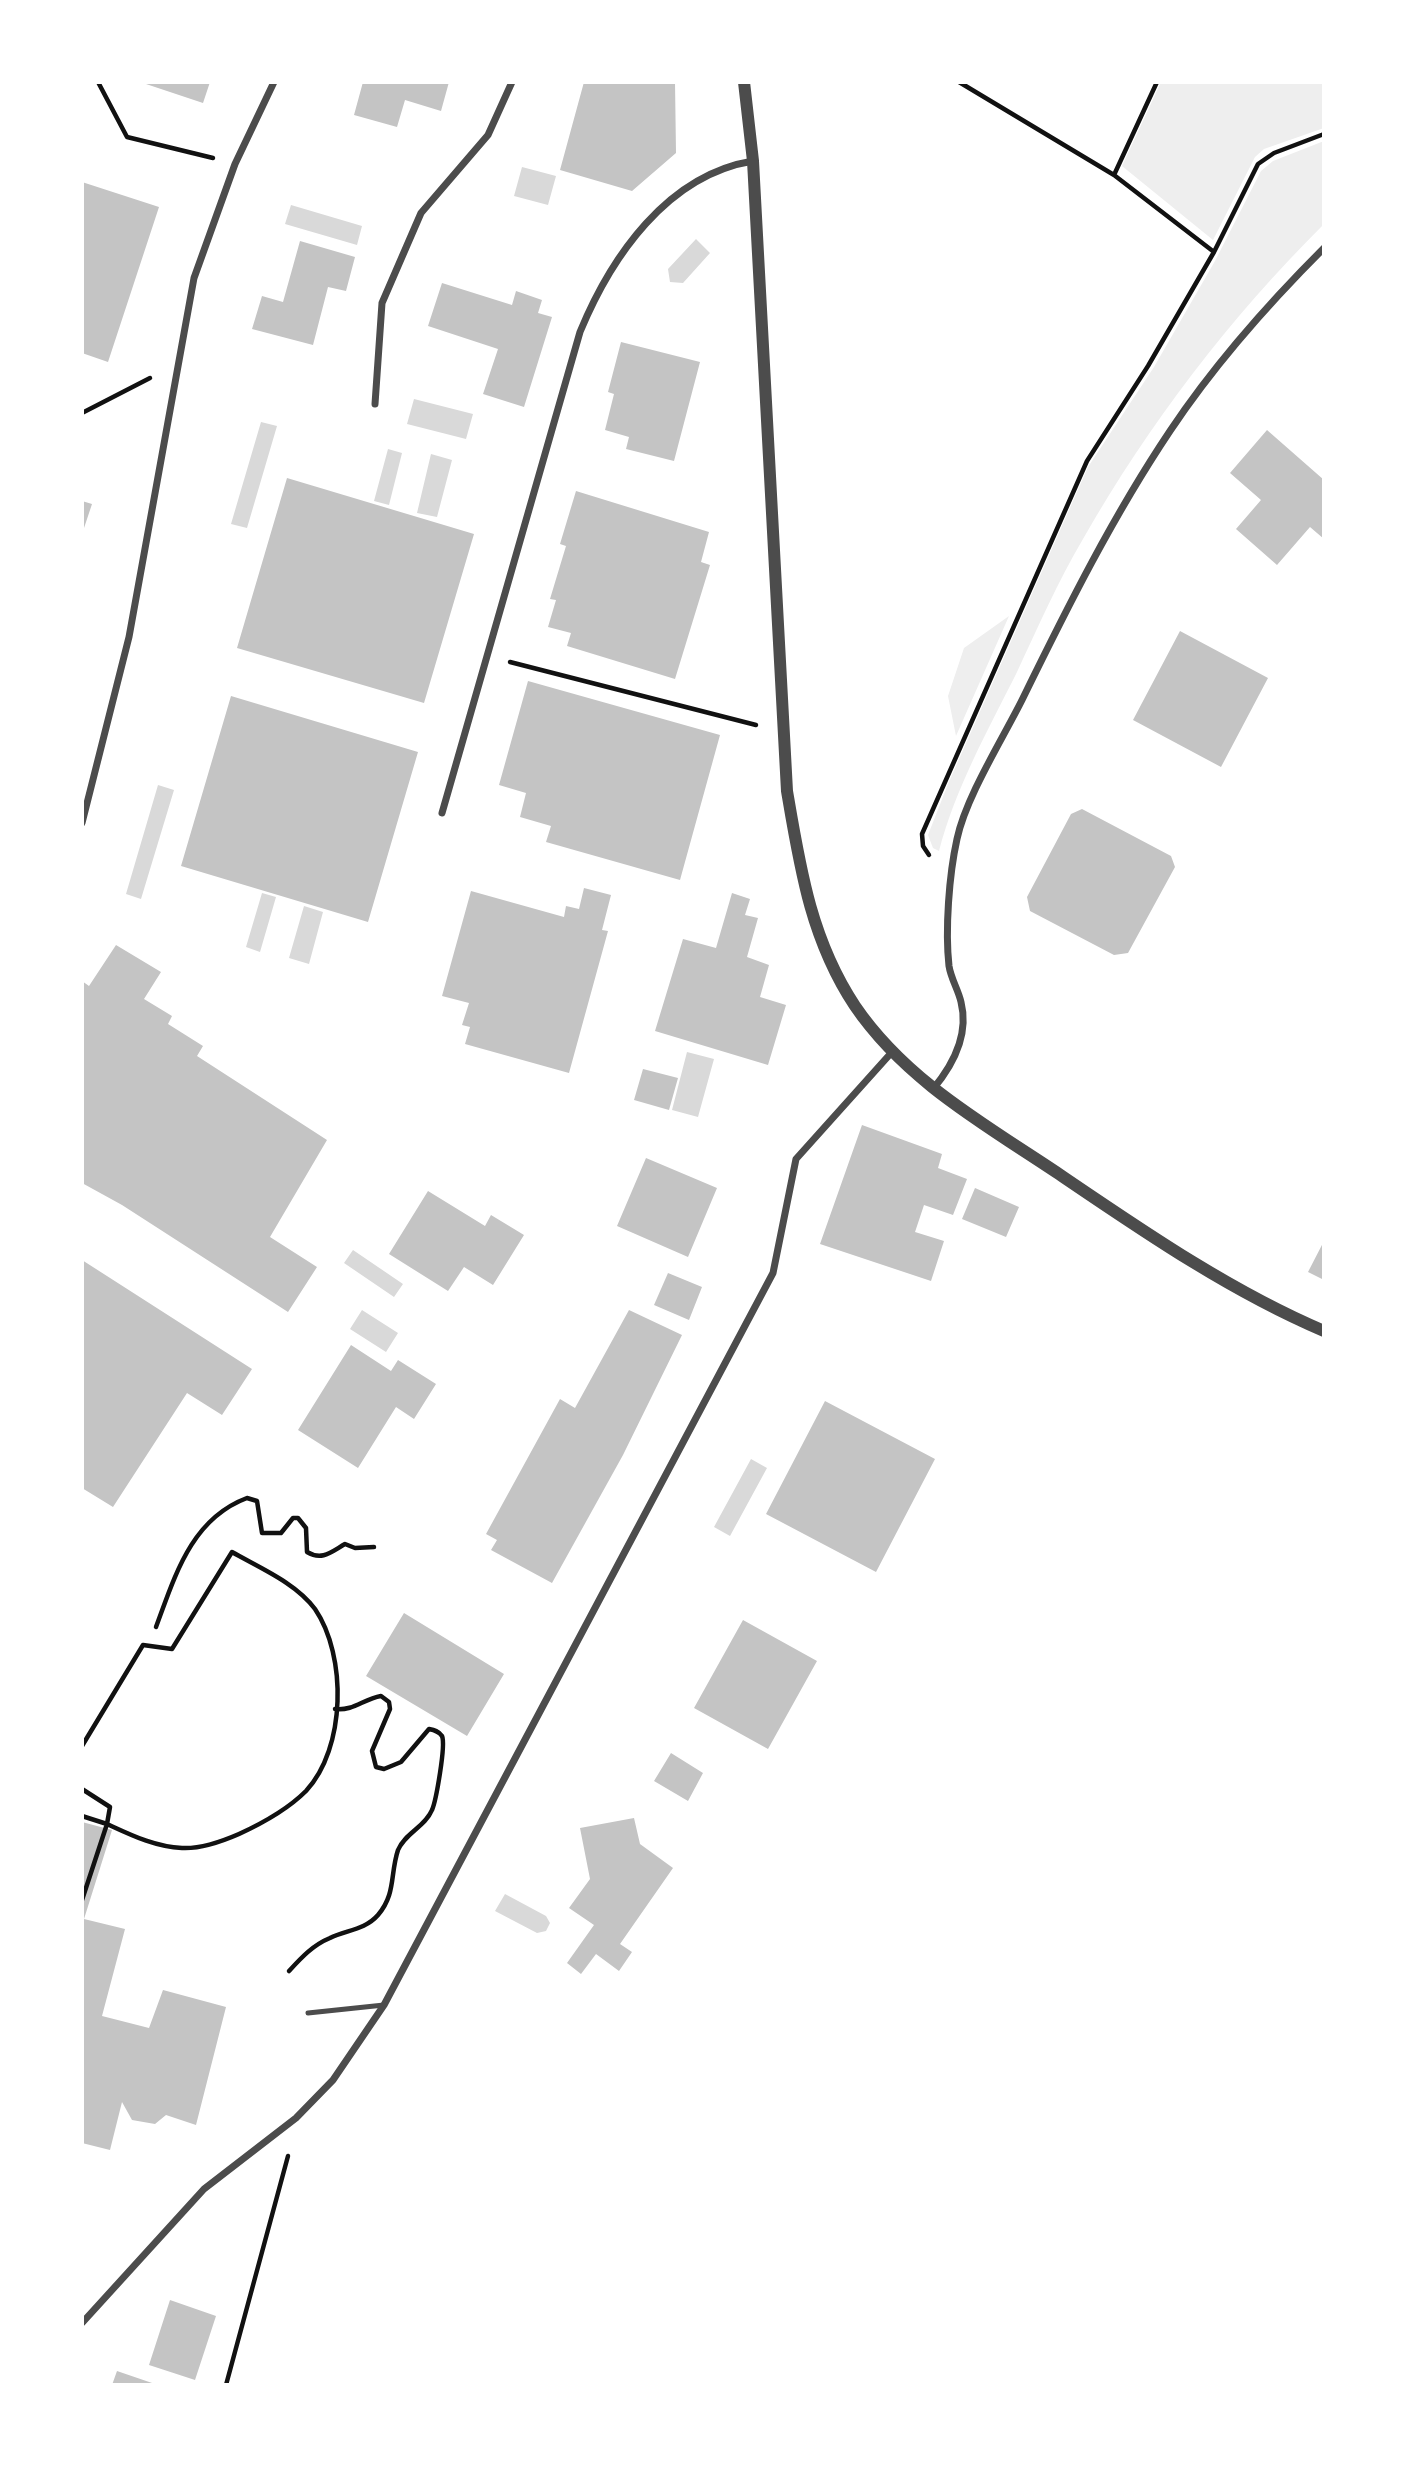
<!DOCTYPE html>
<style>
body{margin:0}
#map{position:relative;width:1406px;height:2467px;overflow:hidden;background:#fff;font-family:"IBM Plex Serif",serif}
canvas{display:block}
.frame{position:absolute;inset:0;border:84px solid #fff;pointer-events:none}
</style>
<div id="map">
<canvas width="1406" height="2467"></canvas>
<div class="frame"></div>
</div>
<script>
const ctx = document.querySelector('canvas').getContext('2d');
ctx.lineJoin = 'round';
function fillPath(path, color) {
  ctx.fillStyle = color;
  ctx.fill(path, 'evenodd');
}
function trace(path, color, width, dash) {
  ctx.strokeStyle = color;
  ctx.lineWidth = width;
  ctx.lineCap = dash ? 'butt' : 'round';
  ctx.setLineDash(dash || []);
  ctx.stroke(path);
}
const green = new Path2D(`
 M1161,82H1324V128L1264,149L1255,157L1213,240L1122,166Z
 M1324,141V224C1229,319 1150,422 1083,539C1058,581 1038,627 1017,672C988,730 955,789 939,851L933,848L928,835L948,784L1088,467L1154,367L1215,261L1261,171L1273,161Z
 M1009,616L956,736L948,696L964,648Z`);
const water = new Path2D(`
 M522,167L556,176L548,205L514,196Z
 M291,205L362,226L357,245L285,224Z
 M696,239L710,253L683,283L670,282L668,269Z
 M414,399L473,414L466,439L407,424Z
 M261,422L277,426L247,528L231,524Z
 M388,449L402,453L389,505L374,501Z
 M431,454L452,460L437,517L417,513Z
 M158,785L174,790L141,899L126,894Z
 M262,893L276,897L260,952L246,947Z
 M304,906L323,912L309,964L289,958Z
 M687,1052L714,1059L698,1117L672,1110Z
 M353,1250L403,1284L394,1297L344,1263Z
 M362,1310L398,1333L386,1352L350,1329Z
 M751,1459L767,1468L730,1536L714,1527Z
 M505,1894L546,1916L550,1923L546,1931L537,1933L495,1911Z`);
const building = new Path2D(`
 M140,82H210L203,103Z
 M363,82H449L441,111L405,100L397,127L354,115Z
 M584,82H675L676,153L632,191L560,170Z
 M82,182L159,207L108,362L82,353Z
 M300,241L355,257L346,291L328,287L313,345L252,329L262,296L283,302Z
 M442,283L512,305L516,291L542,300L538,313L552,317L524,407L483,394L498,349L428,326Z
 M621,342L700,362L674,461L626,449L629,437L605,430L614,394L608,392Z
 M1267,430L1324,480V539L1310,527L1277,565L1236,529L1261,500L1230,473Z
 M287,478L474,534L424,703L237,648Z
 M576,491L709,532L701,562L710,565L675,679L567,646L571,633L548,627L556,600L550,599L566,546L560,544Z
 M82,501L92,504L83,531H82Z
 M1180,631L1268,678L1221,767L1133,720Z
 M528,681L720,735L680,880L546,842L551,826L520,817L526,793L499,785Z
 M231,696L418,752L368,922L181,866Z
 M1082,809L1171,856L1175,867L1128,953L1114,955L1030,911L1027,897L1071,814Z
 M584,888L611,895L602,930L608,931L569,1073L465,1044L470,1027L462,1025L469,1003L442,996L471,891L564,917L566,906L579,909Z
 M732,893L750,899L745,915L758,918L747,957L769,965L760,997L786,1005L768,1065L655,1031L683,939L716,948Z
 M116,945L161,972L144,999L172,1016L168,1024L203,1046L197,1056L327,1140L270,1237L317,1267L288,1312L122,1205L82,1183V981L89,986Z
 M643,1069L678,1078L669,1110L634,1100Z
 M862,1125L942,1154L938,1168L967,1179L953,1215L924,1205L915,1232L944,1241L931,1281L820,1244Z
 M646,1158L717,1188L688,1257L617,1226Z
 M975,1188L1019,1207L1006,1237L962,1219Z
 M428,1191L485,1226L491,1215L524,1235L493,1285L464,1267L448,1291L389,1254Z
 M1324,1241V1280L1308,1272Z
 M82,1260L252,1369L222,1415L187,1393L113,1507L82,1488Z
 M668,1273L702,1287L689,1320L654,1305Z
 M629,1310L682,1335L623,1455L552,1583L491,1550L497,1540L486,1534L560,1399L575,1408Z
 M351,1345L391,1371L398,1360L436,1384L414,1419L396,1407L358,1468L298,1430Z
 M825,1401L935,1459L876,1572L766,1514Z
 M404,1613L504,1674L467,1736L366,1676Z
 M743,1620L817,1661L768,1749L694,1708Z
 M671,1753L703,1773L688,1801L654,1781Z
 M634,1818L640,1844L673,1868L620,1944L632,1952L619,1971L596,1954L581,1974L567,1963L594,1925L569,1908L590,1879L580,1828Z
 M82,1822L112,1830L84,1919L125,1929L102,2016L149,2028L163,1990L226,2007L196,2125L166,2115L155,2124L132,2120L122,2102L110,2150L82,2143Z
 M170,2300L216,2316L195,2380L149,2365Z
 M117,2371L155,2384V2385H112Z`);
const path = new Path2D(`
 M98,82L127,137L213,158
 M959,82L1114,175L1157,82
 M1114,175L1214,252
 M82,413L150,378
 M510,662L756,725
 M929,855L923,846L922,834L1087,461L1148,366L1214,252L1258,164L1274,153L1324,134
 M156,1627C175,1576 191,1519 247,1498L257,1501L262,1533H281L293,1518H298L306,1528L307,1552C322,1561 331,1552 345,1544L355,1548L374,1547
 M82,1746L143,1645L172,1649L232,1552C260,1568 296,1583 315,1609C347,1656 346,1748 306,1791C287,1810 263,1823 239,1834C223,1841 201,1849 182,1848C155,1847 131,1835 107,1824L110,1807L82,1789
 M82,1816L107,1824L82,1900
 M289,1971C302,1957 313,1945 330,1938C346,1930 365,1930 378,1915C396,1894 390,1874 398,1850C405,1833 425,1827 432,1810C436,1801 446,1745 442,1736C439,1731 434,1730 429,1729L401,1762L384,1769L376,1767L372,1751L390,1709L389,1702L381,1696C363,1699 354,1711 335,1709
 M226,2385L288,2156`);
const service = new Path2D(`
 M308,2013L384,2005`);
const minor = new Path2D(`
 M375,404L382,303L421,213L488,135L512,82
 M442,813L580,332C611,257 667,175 753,161
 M82,823L129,637L194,278L235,164L274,82
 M933,1089C953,1065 969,1034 961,1002C958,989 951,979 949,966C945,930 949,875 957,839C966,797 1002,740 1022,700C1067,608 1113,516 1170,431C1214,365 1268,304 1324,248
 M82,2323L204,2189L296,2118L333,2080L384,2005L773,1273L796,1159L892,1052`);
const tertiary = new Path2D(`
 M744,82L753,161L787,791C800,868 811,940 855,1006C906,1081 986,1125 1059,1174C1143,1231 1230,1291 1324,1331`);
fillPath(green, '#eee');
fillPath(water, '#d9d9d9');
fillPath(building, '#c4c4c4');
trace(path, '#111', 4.5);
trace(service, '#4c4c4c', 5);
trace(minor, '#4c4c4c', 7);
trace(tertiary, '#4c4c4c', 12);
</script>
